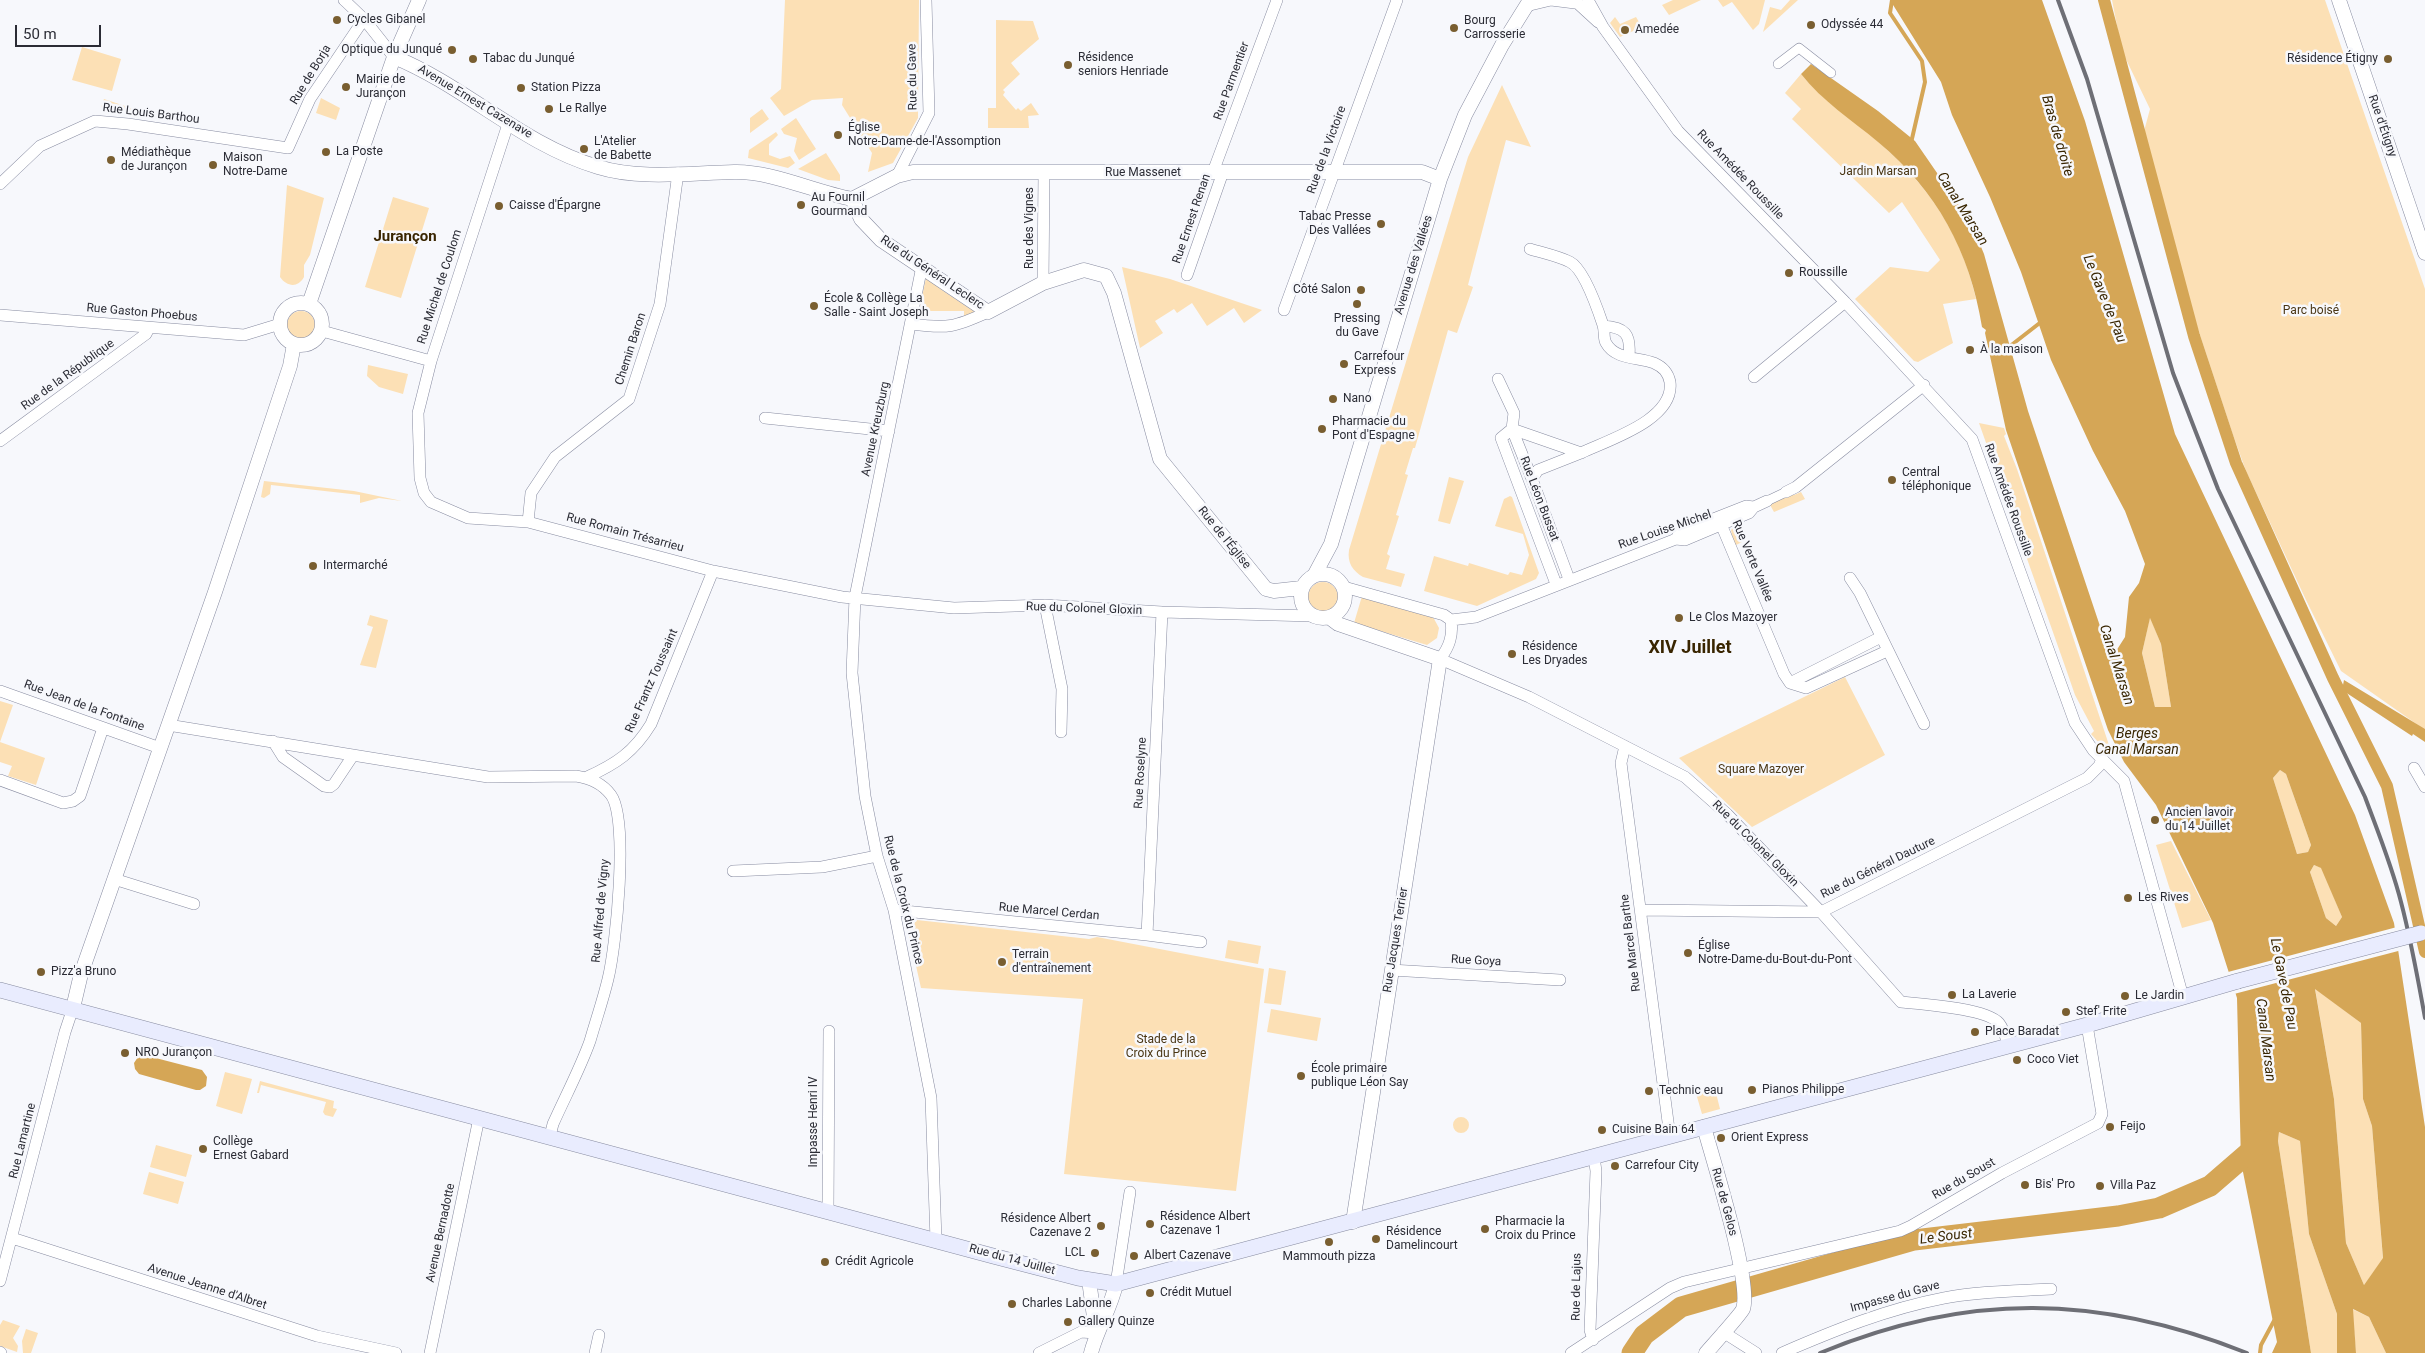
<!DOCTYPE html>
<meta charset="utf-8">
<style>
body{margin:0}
#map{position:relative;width:2425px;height:1353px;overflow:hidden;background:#f7f8fc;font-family:Roboto,sans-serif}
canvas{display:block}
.scale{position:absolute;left:15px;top:25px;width:86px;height:22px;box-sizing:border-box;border:2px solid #2b2c35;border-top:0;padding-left:6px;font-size:15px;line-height:18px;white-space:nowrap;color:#2b2c35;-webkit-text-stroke:4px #f7f8fc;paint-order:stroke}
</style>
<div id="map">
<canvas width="2425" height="1353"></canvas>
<div class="scale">50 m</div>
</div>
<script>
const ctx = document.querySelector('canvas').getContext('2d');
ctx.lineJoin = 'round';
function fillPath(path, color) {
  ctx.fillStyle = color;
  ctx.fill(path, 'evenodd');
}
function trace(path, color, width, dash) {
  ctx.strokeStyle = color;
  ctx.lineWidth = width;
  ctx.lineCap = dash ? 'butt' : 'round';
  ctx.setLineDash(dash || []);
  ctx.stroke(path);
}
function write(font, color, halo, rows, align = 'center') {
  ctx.font = font + ' Roboto,sans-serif';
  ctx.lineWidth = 5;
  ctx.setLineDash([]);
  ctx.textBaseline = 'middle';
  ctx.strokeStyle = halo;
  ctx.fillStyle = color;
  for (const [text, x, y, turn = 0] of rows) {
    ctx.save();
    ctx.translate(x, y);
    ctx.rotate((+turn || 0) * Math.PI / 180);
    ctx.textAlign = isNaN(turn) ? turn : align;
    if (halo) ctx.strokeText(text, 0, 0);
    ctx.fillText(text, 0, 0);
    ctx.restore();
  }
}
const green = new Path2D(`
 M785,0H919L918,118L893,163L868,172L872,153L842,105L843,98L812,100L784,116L770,98L781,89Z
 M1673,0H1701L1669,15L1662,5Z
 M1718,0H1765L1759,24L1753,30L1732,2L1723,7Z
 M1790,0H1798L1763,32L1770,7L1781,10Z
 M2112,0H2325L2425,289V730L2341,671L2306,600L2246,471L2233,435L2195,320L2143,135L2150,109L2122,51Z
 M1615,17L1620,24L1636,17L1642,27L1620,37L1610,23Z
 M996,20L1033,21L1039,39L1011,63L1020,74L1003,90L1005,92L1003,95L1016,110L1018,108L1021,111L1031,103L1039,115L1028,116L1029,128H988V108H996Z
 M82,47L121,59L112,91L72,80Z
 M1801,74C1819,97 1844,113 1867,132C1922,178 1960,227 1976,299L1943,304L1953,343L1918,362L1914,361L1855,299L1890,267L1928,272L1940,260L1902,202L1889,213L1792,119L1801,109L1785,93Z
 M1502,85L1531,147L1506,140L1468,285L1473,287L1457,333L1448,330L1415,448H1413L1405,474L1408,475L1396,515L1399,516L1387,554L1390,556L1386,569L1405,574L1401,587L1363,577C1353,571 1347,563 1349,550L1468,157Z
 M321,98L340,108L336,120L316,113Z
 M104,99L131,108L130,112L101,107Z
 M762,109L769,119L750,133V118Z
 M796,118L816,149L799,160L794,151L797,138L784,134L781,129Z
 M776,132L778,135L769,144V155L780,159L790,156L795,163L788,168L748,158L749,150Z
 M826,153L840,175V181L828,180L798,169Z
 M287,185L324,198L310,255L304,265V277C298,288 287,287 280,277Z
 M393,197L429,208L401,298L365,287Z
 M1122,267L1170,279L1262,310L1244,323L1234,308L1207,326L1192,303L1177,313L1174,309L1155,321L1163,333L1140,348Z
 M926,278L938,281L939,288L975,312L964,317V311H919Z
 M287 325a14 14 0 1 1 28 0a14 14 0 1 1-28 0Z
 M368,365L408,374L403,394L379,387L367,376Z
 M1979,423L2004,428L2006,434L2004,436L2017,469L2111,751L2101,742L2099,743L2091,734L2094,731L2075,695L2066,669Z
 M1449,477L1464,481L1450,524L1438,521Z
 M264,481L354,491L402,501L379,498L360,503V495L271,485L270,494L264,498L261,497Z
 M1801,492L1805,499L1774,512L1769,503L1788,494L1794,495Z
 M1510,496L1512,497L1539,573L1536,579L1477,606L1424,591L1434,556L1468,566L1469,563L1508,575L1510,572L1522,575L1529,555L1523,534L1495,526L1504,499Z
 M1737,525L1744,541L1734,546L1731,530Z
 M1308 597a15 15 0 1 1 30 0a15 15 0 1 1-30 0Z
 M1362,596L1433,617L1439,628L1437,638L1427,645L1354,623Z
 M370,615L388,620L376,668L360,665L373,627L367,625Z
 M2150,617L2161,644L2171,707H2155L2142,653Z
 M1845,677L1885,755L1752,827L1679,758Z
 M0,701L13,705L0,742L45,758L36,785L8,776L12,766L0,762Z
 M2280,770L2286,774L2311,845L2308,852L2297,854L2273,778Z
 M2171,841L2211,920L2182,928L2156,845Z
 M2314,865L2322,868L2342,917L2336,926L2326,918L2310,872Z
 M917,920L1089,939L1097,937L1264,969L1236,1191L1064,1174L1083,999L921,988L908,930Z
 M1228,940L1261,946L1258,964L1225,958Z
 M1269,968L1286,971L1281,1005L1264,1003Z
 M2315,988L2361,1023L2363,1099L2372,1126L2383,1259L2364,1285L2346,1243L2334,1099Z
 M1271,1009L1321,1018L1317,1041L1267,1032Z
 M225,1072L252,1079L242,1114L216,1106Z
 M260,1081L334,1101L333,1108L337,1109L333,1117L325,1115L323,1112L326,1102L261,1085L259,1093H257Z
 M1714,1085L1720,1109L1702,1114L1695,1090Z
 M1453 1125a8 8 0 1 1 16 0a8 8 0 1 1-16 0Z
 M2279,1132L2300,1141L2309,1234L2337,1314V1353H2311L2278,1141Z
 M156,1145L192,1155L186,1177L150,1167Z
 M149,1172L184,1182L178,1204L143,1194Z
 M2352,1309L2369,1317L2386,1353H2356Z
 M3,1320L20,1326L13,1338L18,1346L17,1352L0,1346V1325Z
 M26,1329L38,1333L31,1353H23L22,1341Z`);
const water = new Path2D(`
 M1890,0H2042L2085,121L2175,434L2355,815L2394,923L2425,1127V1353H2386L2369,1317L2353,1309L2356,1353H2337V1314L2309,1234L2300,1141L2279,1132L2278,1141L2311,1353H2272L2277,1342L2241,1162L2237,998L2213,923L2156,805L2124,762L2108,730L2006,430L1985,333L1986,330L1982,327C1970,252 1937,191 1878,142C1852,120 1822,101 1801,74L1811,64L1878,111L1915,141L1955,199L1974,230L1984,254L2028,411L2111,659L2125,637L2129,597L2139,583L2145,564L2125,511L2093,451L2051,360L2021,272L1990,197L1952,115L1941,82ZM2150,618L2161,644L2171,707H2155L2142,653ZM2280,770L2286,774L2311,845L2308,852L2297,854L2273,778ZM2314,865L2321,868L2342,917L2336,926L2326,918L2310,872ZM2315,989L2361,1023L2363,1099L2372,1126L2383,1258L2364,1285L2346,1243L2334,1099Z
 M2344,680L2425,729V742L2413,734L2412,736L2342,690Z
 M144,1055L202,1070L207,1077L206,1086L200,1090H196L139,1074L135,1069L134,1063L138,1057Z`);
const pier = new Path2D(`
 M2397,927L2402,950L2234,994L2228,972Z`);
const stream = new Path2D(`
 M1892,0L1890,13L1922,61L1925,82L1911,143
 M2005,350L2041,322
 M2260,1353L2261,1345L2275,1319`);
const canal = new Path2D(`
 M2104,0L2194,336L2236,463L2333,678L2387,786L2425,952`);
const river = new Path2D(`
 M1632,1353L1644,1335L1681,1307L1914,1240L2118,1216L2159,1208L2210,1186L2262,1141`);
const pedestrian = new Path2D(`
 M1778,64L1799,48L1831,73
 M1767,501L1786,492`);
const minor = new Path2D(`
 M344,0L364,19L394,57
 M1574,0L1598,22
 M1588,0L1603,27L1678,131L1845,302L1972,439L2075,723L2093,750L2124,781L2183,997
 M1526,6L1551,0L1575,3
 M508,124L431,361L418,413L420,478L424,493L431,502L468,518L528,522L713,571L842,597L954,608L1045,605L1162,612L1313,616
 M1213,172L1277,0
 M897,176L929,113L926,0
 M0,184L40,146L95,121L128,124L288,148L310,99L364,19
 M1530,249C1543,253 1558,256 1570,262C1584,269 1598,310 1603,325C1605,331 1603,338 1606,343C1615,360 1639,357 1654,363C1663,367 1668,372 1670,382C1675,420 1608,440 1581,453
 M922,266L855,597L852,673L865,796L877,856L894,910L931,1098L936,1240
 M1187,275L1223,172
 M1043,283L1044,173
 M1284,310L1397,0
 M0,315L244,335L280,324
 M912,324C948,329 955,327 988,312
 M1603,326C1625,327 1631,334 1629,356
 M322,331L431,361
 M1754,377L1845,302
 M1498,379L1514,413L1512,429L1532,479
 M765,418L889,431
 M0,441L146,334L149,328
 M1786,492L1796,487L1924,385
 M1718,517L1784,674L1790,683L1806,688L1887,651
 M528,522L531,493L555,457L629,399L660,304L678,173
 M1676,539L1680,532L1746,506L1753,507
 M1850,578L1860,593L1924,724
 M1556,584L1501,438L1512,429L1581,453L1538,470L1532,479L1569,579
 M1344,587L1444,615L1451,620C1453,635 1450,646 1440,659L1529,697L1685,777L1727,814L1821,912L1901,1002C1922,1004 1986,1008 1999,1023C2004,1029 2006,1038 2008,1045
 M1045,605L1062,689L1061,732
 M1451,620L1476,617L1676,539L1685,540L1749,513L1754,507L1767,501
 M1790,683L1881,637
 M0,691L160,748
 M168,725L488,777L576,776C590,778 602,783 611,795C629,820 616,947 608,979C603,1000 596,1020 590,1041C580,1069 565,1097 553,1124L550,1136
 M273,741L283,757L324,786L330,787L334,784L352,757
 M1625,746L1621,763L1670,1137
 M2414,768L2425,787
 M587,777C616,764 634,752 651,724L713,571
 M0,780L63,803L73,801L80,796L103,728
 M733,871L822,867L877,856
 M114,879L194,904
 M894,910L1147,935L1201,942
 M1641,910L1821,912L2087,778L2099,766L2102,759
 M1147,935L1162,612
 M1391,970L1560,980
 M828,1212L829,1031
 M12,1238L317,1336L396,1353
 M0,1281L65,1032L73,1008
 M1116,1284L1130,1192
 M1723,1332L1756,1353
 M1593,1340L1590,1330L1596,1171L1594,1157
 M0,1352L1,1353
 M430,1353L479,1118
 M595,1353L599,1335
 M1039,1353L1081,1332L1096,1333
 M1571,1353L1670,1288L1684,1282L1900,1231L1911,1226L2002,1173L2098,1123L2102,1114L2087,1025
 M1782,1353C1835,1330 1887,1309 1944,1298C1979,1291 2016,1291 2051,1289`);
const tertiary = new Path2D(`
 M2339,0L2425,253
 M394,57C465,86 523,145 598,167C640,180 690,173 734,172C772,171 814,192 852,199
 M852,199L861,219L881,240L988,312L1043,283L1084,270L1106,276L1114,293L1160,459L1266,589L1274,591L1301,588
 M852,199L897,176L913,172H1422L1440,179
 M280 324a21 21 0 1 1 42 0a21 21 0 1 1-42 0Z
 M309,304L394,57L419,0
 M1301 596a22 22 0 1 1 44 0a22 22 0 1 1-44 0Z
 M1315,574L1331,544L1440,179L1465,115L1502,45L1530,0
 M1330,618L1338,624L1440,659L1353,1222
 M73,1008L81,974L215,592L290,366L294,344
 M1704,1127C1713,1160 1752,1283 1743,1309C1741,1314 1712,1346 1706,1353
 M1089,1280L1096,1332
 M1091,1353C1097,1329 1111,1308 1116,1284`);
const secondary = new Path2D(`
 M0,990L993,1256L1078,1278L1116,1284L2087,1025L2238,981`);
const rail = new Path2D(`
 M2058,0L2087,79L2173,373L2195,430L2218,489L2365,797C2378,832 2392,866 2401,902C2411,940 2418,979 2425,1018
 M1820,1353C1967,1292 2099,1294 2247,1353`);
const secondaryBridge = new Path2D(`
 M2238,981L2421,933`);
const markers = [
 [337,20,5,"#795e30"],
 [1811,25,5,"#795e30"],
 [1454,28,5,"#795e30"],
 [1625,30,5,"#795e30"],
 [452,50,5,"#795e30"],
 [473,59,5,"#795e30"],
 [2388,59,5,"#795e30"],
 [1068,65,5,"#795e30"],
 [346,87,5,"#795e30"],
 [521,88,5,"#795e30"],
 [549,109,5,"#795e30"],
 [838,135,5,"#795e30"],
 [584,149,5,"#795e30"],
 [326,152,5,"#795e30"],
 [111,160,5,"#795e30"],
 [213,165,5,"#795e30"],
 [801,205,5,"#795e30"],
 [499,206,5,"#795e30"],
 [1381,224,5,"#795e30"],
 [1789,273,5,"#795e30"],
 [1361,290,5,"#795e30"],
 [1357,304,5,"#795e30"],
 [814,306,5,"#795e30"],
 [1970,350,5,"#795e30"],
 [1344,364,5,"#795e30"],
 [1333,399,5,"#795e30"],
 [1322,429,5,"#795e30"],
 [1892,480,5,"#795e30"],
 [313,566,5,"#795e30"],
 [1679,618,5,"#795e30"],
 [1512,654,5,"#795e30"],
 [2155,820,5,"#795e30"],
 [2128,898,5,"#795e30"],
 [1688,953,5,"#795e30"],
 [1002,962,5,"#795e30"],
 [41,972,5,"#795e30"],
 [1952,995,5,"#795e30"],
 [2125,996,5,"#795e30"],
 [2066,1012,5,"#795e30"],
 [1975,1032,5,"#795e30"],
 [125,1053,5,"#795e30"],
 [2017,1060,5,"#795e30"],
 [1301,1076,5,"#795e30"],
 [1752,1090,5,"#795e30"],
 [1649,1091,5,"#795e30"],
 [2110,1127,5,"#795e30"],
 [1602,1130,5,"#795e30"],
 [1721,1138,5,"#795e30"],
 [203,1149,5,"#795e30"],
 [1615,1166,5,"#795e30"],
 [2025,1185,5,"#795e30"],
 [2100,1186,5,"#795e30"],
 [1150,1224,5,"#795e30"],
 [1101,1226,5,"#795e30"],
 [1485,1229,5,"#795e30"],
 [1376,1239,5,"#795e30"],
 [1329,1242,5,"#795e30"],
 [1095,1253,5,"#795e30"],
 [1134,1256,5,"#795e30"],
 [825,1262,5,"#795e30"],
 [1150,1293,5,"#795e30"],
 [1012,1304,5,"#795e30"],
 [1068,1322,5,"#795e30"]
];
const poiNames = [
 ["Cycles Gibanel",347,20],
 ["Bourg",1464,21],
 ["Carrosserie",1464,35],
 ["Odyssée 44",1821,25],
 ["Amedée",1635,30],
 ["Optique du Junqué",442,50,"right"],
 ["Résidence",1078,58],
 ["seniors Henriade",1078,72],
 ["Tabac du Junqué",483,59],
 ["Résidence Étigny",2378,59,"right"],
 ["Mairie de",356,80],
 ["Jurançon",356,94],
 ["Station Pizza",531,88],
 ["Le Rallye",559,109],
 ["Église",848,128],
 ["Notre-Dame-de-l'Assomption",848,142],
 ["L'Atelier",594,142],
 ["de Babette",594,156],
 ["La Poste",336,152],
 ["Médiathèque",121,153],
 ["de Jurançon",121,167],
 ["Maison",223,158],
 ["Notre-Dame",223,172],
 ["Au Fournil",811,198],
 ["Gourmand",811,212],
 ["Caisse d'Épargne",509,206],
 ["Tabac Presse",1371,217,"right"],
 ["Des Vallées",1371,231,"right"],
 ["Roussille",1799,273],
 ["Côté Salon",1351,290,"right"],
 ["École & Collège La",824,299],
 ["Salle - Saint Joseph",824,313],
 ["Pressing",1357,319,"center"],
 ["du Gave",1357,333,"center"],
 ["À la maison",1980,350],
 ["Carrefour",1354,357],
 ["Express",1354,371],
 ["Nano",1343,399],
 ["Pharmacie du",1332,422],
 ["Pont d'Espagne",1332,436],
 ["Central",1902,473],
 ["téléphonique",1902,487],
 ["Intermarché",323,566],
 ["Le Clos Mazoyer",1689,618],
 ["Résidence",1522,647],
 ["Les Dryades",1522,661],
 ["Ancien lavoir",2165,813],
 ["du 14 Juillet",2165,827],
 ["Les Rives",2138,898],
 ["Église",1698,946],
 ["Notre-Dame-du-Bout-du-Pont",1698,960],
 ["Terrain",1012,955],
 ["d'entraînement",1012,969],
 ["Pizz'a Bruno",51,972],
 ["La Laverie",1962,995],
 ["Le Jardin",2135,996],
 ["Stef' Frite",2076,1012],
 ["Place Baradat",1985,1032],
 ["NRO Jurançon",135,1053],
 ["Coco Viet",2027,1060],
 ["École primaire",1311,1069],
 ["publique Léon Say",1311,1083],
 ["Pianos Philippe",1762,1090],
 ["Technic eau",1659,1091],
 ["Feijo",2120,1127],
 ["Cuisine Bain 64",1612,1130],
 ["Orient Express",1731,1138],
 ["Collège",213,1142],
 ["Ernest Gabard",213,1156],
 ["Carrefour City",1625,1166],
 ["Bis' Pro",2035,1185],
 ["Villa Paz",2110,1186],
 ["Résidence Albert",1160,1217],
 ["Cazenave 1",1160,1231],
 ["Résidence Albert",1091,1219,"right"],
 ["Cazenave 2",1091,1233,"right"],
 ["Pharmacie la",1495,1222],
 ["Croix du Prince",1495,1236],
 ["Résidence",1386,1232],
 ["Damelincourt",1386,1246],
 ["LCL",1085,1253,"right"],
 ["Albert Cazenave",1144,1256],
 ["Mammouth pizza",1329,1257,"center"],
 ["Crédit Agricole",835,1262],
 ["Crédit Mutuel",1160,1293],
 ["Charles Labonne",1022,1304],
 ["Gallery Quinze",1078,1322]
];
const streetNames = [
 ["Rue de Borja",311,75,-59],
 ["Rue du Gave",913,77,-91],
 ["Rue Parmentier",1232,81,-70],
 ["Avenue Ernest Cazenave",475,102,31],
 ["Rue Louis Barthou",151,114,7],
 ["Rue d'Étigny",2382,126,71],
 ["Rue de la Victoire",1327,150,-70],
 ["Rue Massenet",1143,173],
 ["Rue Amédée Roussille",1740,175,46],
 ["Rue Ernest Renan",1192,219,-71],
 ["Rue des Vignes",1030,228,-90],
 ["Avenue des Vallées",1414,265,-73],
 ["Rue du Général Leclerc",932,273,34],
 ["Rue Michel de Coulom",440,287,-72],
 ["Rue Gaston Phoebus",142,313,5],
 ["Chemin Baron",631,349,-72],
 ["Rue de la République",68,375,-36],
 ["Avenue Kreuzburg",876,429,-78],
 ["Rue Léon Bussat",1539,499,69],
 ["Rue Amédée Roussille",2008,500,70],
 ["Rue Louise Michel",1665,530,-19],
 ["Rue Romain Trésarrieu",625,533,15],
 ["Rue de l'Église",1224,538,51],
 ["Rue Verte Vallée",1752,561,67],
 ["Rue du Colonel Gloxin",1084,609,2],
 ["Rue Frantz Toussaint",652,681,-66],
 ["Rue Jean de la Fontaine",84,706,20],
 ["Rue Roselyne",1141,773,-87],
 ["Rue du Colonel Gloxin",1755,844,45],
 ["Rue du Général Dauture",1878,868,-26],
 ["Rue de la Croix du Prince",903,900,76],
 ["Rue Alfred de Vigny",601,911,-85],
 ["Rue Marcel Cerdan",1049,912,5],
 ["Rue Jacques Terrier",1396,940,-81],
 ["Rue Marcel Barthe",1631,943,-97],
 ["Rue Goya",1476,961,3],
 ["Impasse Henri IV",814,1122,-90],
 ["Rue Lamartine",23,1141,-76],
 ["Rue du Soust",1964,1179,-30],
 ["Rue de Gelos",1724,1202,75],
 ["Avenue Bernadotte",441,1233,-78],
 ["Rue du 14 Juillet",1012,1260,15],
 ["Avenue Jeanne d'Albret",207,1287,18],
 ["Rue de Lajus",1577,1287,-89],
 ["Impasse du Gave",1895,1297,-15]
];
const parkNames = [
 ["Jardin Marsan",1878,172],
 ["Parc boisé",2311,311],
 ["Square Mazoyer",1761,770],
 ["Stade de la",1166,1040],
 ["Croix du Prince",1166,1054]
];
const waterNames = [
 ["Bras de droite",2057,136,74],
 ["Canal Marsan",1962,209,58],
 ["Le Gave de Pau",2104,299,68],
 ["Canal Marsan",2116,665,72],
 ["Berges",2137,734],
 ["Canal Marsan",2137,750],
 ["Le Gave de Pau",2283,984,79],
 ["Canal Marsan",2265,1040,83],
 ["Le Soust",1946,1237,-7]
];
const quarterNames = [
 ["Jurançon",405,237]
];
const districtNames = [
 ["XIV Juillet",1690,648]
];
fillPath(green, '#fce0b5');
fillPath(water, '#d5a656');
fillPath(pier, '#f7f8fc');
trace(stream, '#d5a656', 4);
trace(canal, '#d5a656', 12);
trace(river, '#d5a656', 21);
trace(pedestrian, '#888ca1', 10);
trace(minor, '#888ca1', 12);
trace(tertiary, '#888ca1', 15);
trace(secondary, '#888ca1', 16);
trace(pedestrian, '#fff', 9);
trace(minor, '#fff', 11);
trace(tertiary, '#fff', 14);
trace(secondary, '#e9ecfe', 15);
trace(rail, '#6e6f76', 4);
trace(secondaryBridge, '#888ca1', 16, []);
trace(secondaryBridge, '#e9ecfe', 15);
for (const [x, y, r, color] of markers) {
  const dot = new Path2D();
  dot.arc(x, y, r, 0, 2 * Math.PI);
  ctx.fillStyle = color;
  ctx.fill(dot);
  trace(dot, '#f7f8fc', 2);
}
write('12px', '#2b2c35', '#f7f8fc', poiNames, 'left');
write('12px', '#2b2c35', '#f7f8fc', streetNames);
write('12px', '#4a3614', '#f7f8fc', parkNames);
write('italic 14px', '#392602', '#f7f8fc', waterNames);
write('bold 15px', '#392500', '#f7f8fc', quarterNames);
write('bold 18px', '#392500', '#f7f8fc', districtNames);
</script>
